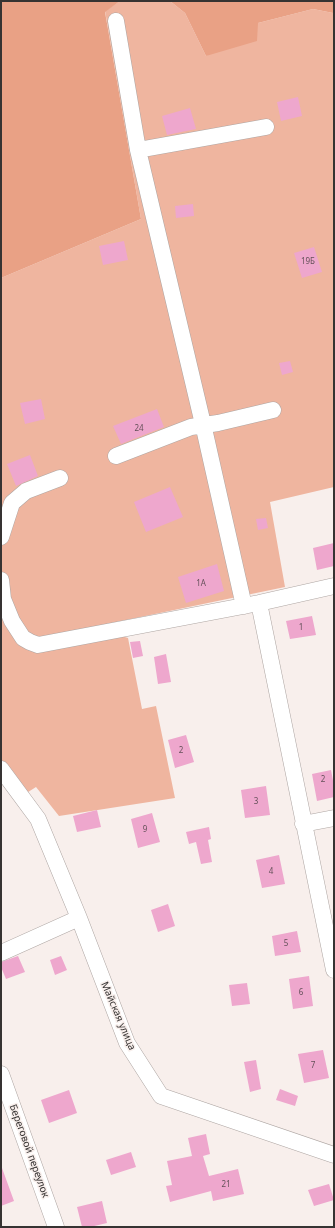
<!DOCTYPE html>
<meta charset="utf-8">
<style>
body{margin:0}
#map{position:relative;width:335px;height:1228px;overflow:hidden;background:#f8efec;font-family:"Noto Sans",sans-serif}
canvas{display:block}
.frame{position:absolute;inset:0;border:2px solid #363332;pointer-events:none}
</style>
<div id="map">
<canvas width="335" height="1228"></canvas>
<div class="frame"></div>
</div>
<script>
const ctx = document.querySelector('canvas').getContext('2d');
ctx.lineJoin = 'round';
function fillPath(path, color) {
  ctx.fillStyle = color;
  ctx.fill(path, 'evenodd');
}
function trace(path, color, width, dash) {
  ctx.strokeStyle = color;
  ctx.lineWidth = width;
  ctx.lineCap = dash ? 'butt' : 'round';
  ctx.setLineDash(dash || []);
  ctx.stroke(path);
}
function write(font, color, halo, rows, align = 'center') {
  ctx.font = font + ' "Noto Sans",sans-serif';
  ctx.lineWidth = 3;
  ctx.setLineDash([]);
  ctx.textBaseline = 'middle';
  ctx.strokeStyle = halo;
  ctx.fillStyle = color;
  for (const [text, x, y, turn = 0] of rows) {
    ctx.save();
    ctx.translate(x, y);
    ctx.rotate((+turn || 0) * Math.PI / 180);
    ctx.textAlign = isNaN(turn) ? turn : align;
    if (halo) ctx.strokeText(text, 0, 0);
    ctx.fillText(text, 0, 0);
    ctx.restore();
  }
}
const green = new Path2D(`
 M120,1H170L185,13L206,56L258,23L313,9L333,13L334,28V487L270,502L285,587L20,642L119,635L128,638L142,709L156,706L175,798L59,816L36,787L25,794L1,761V278L141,219L105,11Z`);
const forest = new Path2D(`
 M1,1H120L105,12L141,219L1,278Z
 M170,1H334V28L333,13L313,9L258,23L257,41L206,56L185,13Z`);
const building = new Path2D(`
 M298,97L302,116L281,121L277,102Z
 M190,108L196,129L167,135L162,116Z
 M193,204L194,216L176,218L175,206Z
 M124,241L128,260L103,265L99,246Z
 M314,247L322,272L302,278L294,253Z
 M290,361L293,372L282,375L279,363Z
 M41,399L45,419L25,424L20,403Z
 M157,409L164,427L121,444L113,426Z
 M30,455L38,476L16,486L7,464Z
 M170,487L183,517L146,532L134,502Z
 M266,518L268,528L258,530L256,519Z
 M334,543V566L317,570L313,548Z
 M217,564L224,591L186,603L178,577Z
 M312,616L316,635L290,639L286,621Z
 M140,641L143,656L133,658L130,642Z
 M166,654L171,682L158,684L154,657Z
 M186,735L194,762L175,768L168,740Z
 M331,770L334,786V797L317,801L312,774Z
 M266,786L270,815L245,818L241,790Z
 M97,810L101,827L77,832L73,816Z
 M152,813L160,842L138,848L131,819Z
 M209,827L211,839L208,840L212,862L201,864L196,842L189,844L186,832Z
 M279,855L285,884L262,888L256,860Z
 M168,904L175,926L158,932L151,910Z
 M297,931L301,952L275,956L272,936Z
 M18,956L25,972L6,979L1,967V962Z
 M61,956L67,970L55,975L50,960Z
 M309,976L313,1006L293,1009L289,979Z
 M247,983L250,1004L232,1006L229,985Z
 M323,1050L329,1078L304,1083L298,1054Z
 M256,1060L261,1089L250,1092L244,1062Z
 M280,1089L298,1096L295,1106L276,1100Z
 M69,1090L77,1113L49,1123L41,1100Z
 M206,1134L210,1154L203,1156L209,1176L238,1169L244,1194L213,1201L211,1191L170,1202L166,1186L172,1185L167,1161L192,1156L188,1138Z
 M131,1152L136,1167L111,1175L106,1160Z
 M1,1168H2L14,1201L1,1206Z
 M329,1184L334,1200L314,1206L308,1190Z
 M102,1201L107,1223L90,1227H82L77,1207Z`);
const minor = new Path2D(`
 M116,21L138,150L203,424L244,606
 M138,150L266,127
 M116,456L191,427L218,423L273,410
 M1,537L12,503L26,491L60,478
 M1,580L3,599L12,621L23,638L30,642L38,645L259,603L334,586
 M259,603L334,970
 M1,769L38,819L79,918L127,1043L161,1096L334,1155
 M303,824L334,818
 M1,953L79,918
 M1,1074L56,1227`);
const numberNames = [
 ["19Б",308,262],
 ["24",139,429],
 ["1А",201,584],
 ["1",301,628],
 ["2",181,751],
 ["2",323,780],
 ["3",256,802],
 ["9",145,830],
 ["4",271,872],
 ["5",286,944],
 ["6",301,993],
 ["7",313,1066],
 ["21",226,1185]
];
const streetNames = [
 ["Майская улица",118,1016,67],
 ["Береговой переулок",29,1151,70]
];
fillPath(green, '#efb59f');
fillPath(forest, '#e9a185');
fillPath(building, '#eea7cd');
trace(minor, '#aea6a3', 17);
trace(minor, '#fff', 16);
write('8px', '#645059', null, numberNames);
write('10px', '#363332', '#f8efec', streetNames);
</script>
